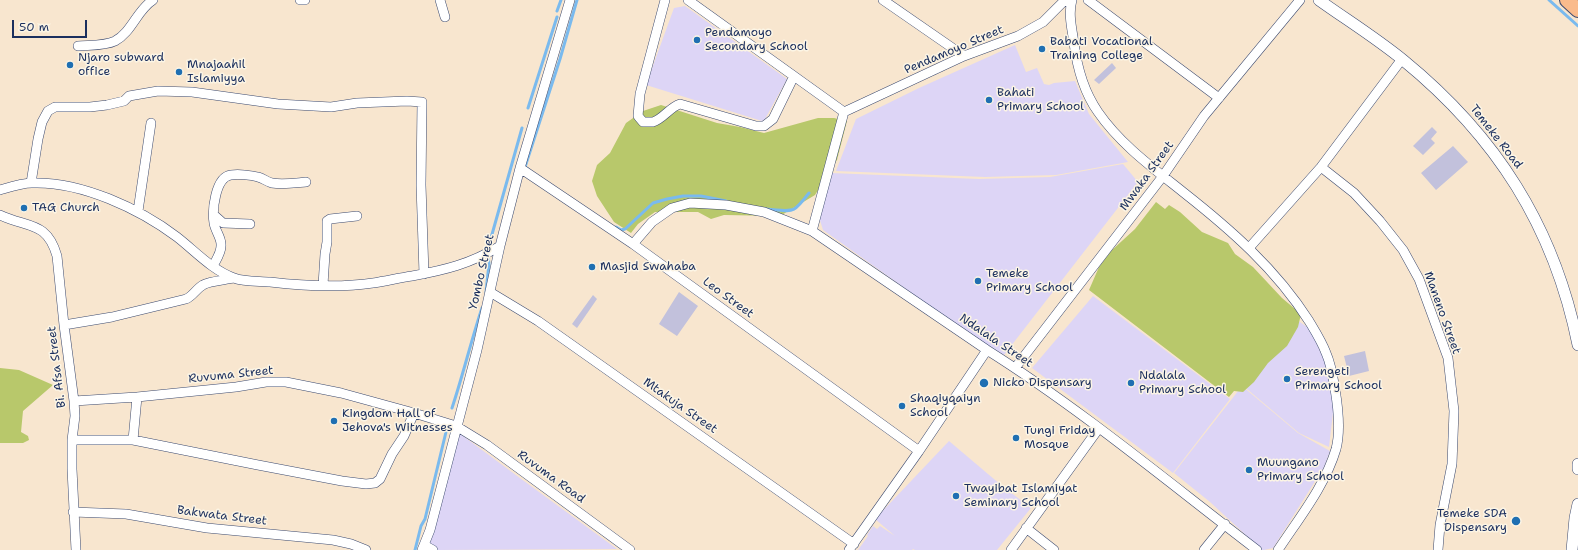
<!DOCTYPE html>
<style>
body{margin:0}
#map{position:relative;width:1578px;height:550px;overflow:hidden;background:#f8e6cf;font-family:"Shantell Sans",sans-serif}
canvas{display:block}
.scale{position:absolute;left:12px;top:20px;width:75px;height:18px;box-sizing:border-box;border:2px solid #1b2f5e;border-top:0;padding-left:5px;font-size:12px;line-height:14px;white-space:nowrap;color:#1b2f5e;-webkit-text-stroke:3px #fcf5e5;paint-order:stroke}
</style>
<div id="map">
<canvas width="1578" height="550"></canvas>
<div class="scale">50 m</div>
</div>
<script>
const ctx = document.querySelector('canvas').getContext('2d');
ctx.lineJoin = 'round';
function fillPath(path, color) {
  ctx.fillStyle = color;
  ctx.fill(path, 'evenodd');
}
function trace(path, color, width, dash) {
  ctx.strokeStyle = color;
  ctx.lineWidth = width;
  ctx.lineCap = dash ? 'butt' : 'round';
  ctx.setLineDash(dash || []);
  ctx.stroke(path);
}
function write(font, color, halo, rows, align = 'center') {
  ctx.font = font + ' "Shantell Sans",sans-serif';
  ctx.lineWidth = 3;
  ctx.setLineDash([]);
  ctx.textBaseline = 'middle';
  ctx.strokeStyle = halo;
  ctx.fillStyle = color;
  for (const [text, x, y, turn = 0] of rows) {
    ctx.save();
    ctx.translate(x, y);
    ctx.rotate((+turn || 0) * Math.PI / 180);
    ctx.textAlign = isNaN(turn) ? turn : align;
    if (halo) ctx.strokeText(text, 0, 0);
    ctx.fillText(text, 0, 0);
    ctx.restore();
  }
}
const built = new Path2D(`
 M685,6L787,79L765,119L762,121L646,85L674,8Z
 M1015,45L1026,72L1037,68L1044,84L1049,85L1054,83L1075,81L1089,114L1128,162L1056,175L985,177L836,171L856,119L919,88Z
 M1123,164L1138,182L1004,355L965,331L823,230L818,214L831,173L979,179L1050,177Z
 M1093,296L1230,399L1173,473L1032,368Z
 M1294,318L1310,329L1326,364L1334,404L1329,447L1299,433L1241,384Z
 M1242,386L1298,433L1330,451L1324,467L1273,548L1264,550H1262L1210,502L1174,473Z
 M459,433L524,481L617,549L437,550L424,541Z
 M949,441L1001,485L1031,508L997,550H915L913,549L912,550H858L868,536L867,535L873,526L877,529L880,526L895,536L875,519Z`);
const industrial = new Path2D(`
 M1112,63L1116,68L1099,84L1094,80Z
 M1432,127L1437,132L1431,139L1435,143L1423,155L1413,146Z
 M1453,146L1468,162L1436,190L1421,173Z
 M679,292L698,306L677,336L659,324Z
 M593,295L597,299L577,328L572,324Z
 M1365,351L1369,371L1349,376L1344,356Z`);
const green = new Path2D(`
 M661,105L717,123L740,127L764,133L818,118H834L847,121L837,160L815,195L780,216L724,215L711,219L698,212H655L638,224L631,233L614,222L597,196L592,181L597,165L610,153L626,123L643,111Z
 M1156,202L1165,209L1169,205L1180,212L1202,232L1228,243L1235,254L1253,267L1282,298L1301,314L1298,327L1287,346L1268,363L1254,382L1243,392L1234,391L1229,397L1089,290L1099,267L1111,251L1135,229Z
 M0,368L19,370L53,385L23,411L21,432L28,436L29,440L23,443H0Z`);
const stream = new Path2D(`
 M1549,0L1578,26
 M557,11L561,0
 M528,108L557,17
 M528,169L525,167L560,59L577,0
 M766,209C794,211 792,215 809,193
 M616,227L621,230L625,229L653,203L667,199L683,196H701L726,201
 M489,245L522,128
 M486,292L489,264L488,256
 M452,408C463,375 471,341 482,308
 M415,550L421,526L425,519L446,432`);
const minor = new Path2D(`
 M300,0H305
 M440,0L445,17
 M665,0L640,94L638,116L643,122C646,122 650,122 653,122C663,119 670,107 680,104L756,126H764L773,119L794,76
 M688,0L844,112L964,56L1018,36L1043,22L1065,0
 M883,0L964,56
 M1072,0C1068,14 1072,29 1074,43C1077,67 1084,92 1098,112C1120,144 1153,168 1183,192C1230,229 1276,269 1309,321C1315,331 1322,342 1326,353C1331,364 1333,377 1335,389C1338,407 1341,430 1336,449C1325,486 1299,518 1278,550
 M1088,0L1219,98
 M78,46C90,45 105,46 115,41C132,32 137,10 153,0
 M1321,167L1354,193L1380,221L1403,250L1419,279L1448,358L1454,411L1452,464L1440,525L1438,550
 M520,168L633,244L919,451
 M31,183L38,139L42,122L48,111L55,107H90L107,105L124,101L129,96L158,91L192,92L278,104L331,107L357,103L407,101L422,102L421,185L424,274
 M0,190C10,187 22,183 32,183C81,181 140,209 177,237C195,251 212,270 234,278C244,282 259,281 270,282C304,286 339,288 373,283C386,281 399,278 412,276C445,270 470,264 500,246
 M138,211L151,123
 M0,215C28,228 47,221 57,256L64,325L74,401L75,416L72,440V469L76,550
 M214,215L223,223L250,224
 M812,231L844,112
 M633,244L652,222L672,208L690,203L726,205L764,212L812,231L987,350C1082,410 1168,482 1257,550
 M1249,248L1321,167L1402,59
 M213,266C216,260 221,253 221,246C222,238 215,231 214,223C212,211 215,177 231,175C238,174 251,175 258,177C263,178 267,182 272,183C283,185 295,183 306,182
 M323,285L325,254L327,242V221L330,219L357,216
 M490,292L538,321L854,544
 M64,325L112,317L186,299C193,296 196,289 203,285C209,281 226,280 234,278
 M1015,368L1163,176L1204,116L1300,0
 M74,401L137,397L236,387L266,382H286L341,393L414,413L456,426L487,445L630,550
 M72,440H133L258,465L342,481L366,484L375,483L380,479L392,454L404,436L414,413
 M133,440L137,397
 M73,512L126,514L207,528L333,540L351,544L366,550
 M1026,528L1054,550
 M424,545L433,550
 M422,550L430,530L477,350L500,246L520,168L570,0
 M849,550L919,451L987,350
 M1011,550L1099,428
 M1204,550L1225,524`);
const tertiary = new Path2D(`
 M1319,0C1347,20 1376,38 1403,60C1496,136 1554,226 1578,345
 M1578,464V469
 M1572,550L1575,518L1578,504`);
const primary = new Path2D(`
 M1567,0L1578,10`);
const markers = [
 [697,40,4,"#1f6fb2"],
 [1042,49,4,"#1f6fb2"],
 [70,65,4,"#1f6fb2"],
 [179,72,4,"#1f6fb2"],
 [989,100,4,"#1f6fb2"],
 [24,208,4,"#1f6fb2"],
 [592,267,4,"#1f6fb2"],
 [978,281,4,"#1f6fb2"],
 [1287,379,4,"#1f6fb2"],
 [984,383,5,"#1f6fb2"],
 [1131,383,4,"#1f6fb2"],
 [902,406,4,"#1f6fb2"],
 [334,421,4,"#1f6fb2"],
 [1016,438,4,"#1f6fb2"],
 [1249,470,4,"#1f6fb2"],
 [956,496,4,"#1f6fb2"],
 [1516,521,5,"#1f6fb2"]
];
const poiNames = [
 ["Pendamoyo",705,33],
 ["Secondary School",705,47],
 ["Babati Vocational",1050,42],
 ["Training College",1050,56],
 ["Njaro subward",78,58],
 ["office",78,72],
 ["Mnajaahil",187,65],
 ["Islamiyya",187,79],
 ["Bahati",997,93],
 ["Primary School",997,107],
 ["TAG Church",32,208],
 ["Masjid Swahaba",600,267],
 ["Temeke",986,274],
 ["Primary School",986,288],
 ["Serengeti",1295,372],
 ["Primary School",1295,386],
 ["Ndalala",1139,376],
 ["Primary School",1139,390],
 ["Nicko Dispensary",993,383],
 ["Shaqiyqaiyn",910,399],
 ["School",910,413],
 ["Kingdom Hall of",342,414],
 ["Jehova's Witnesses",342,428],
 ["Tungi Friday",1024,431],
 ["Mosque",1024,445],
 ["Muungano",1257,463],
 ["Primary School",1257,477],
 ["Twayibat Islamiyat",964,489],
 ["Seminary School",964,503],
 ["Temeke SDA",1507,514,"right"],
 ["Dispensary",1507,528,"right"]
];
const streetNames = [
 ["Pendamoyo Street",954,50,-23],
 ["Temeke Road",1496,137,52],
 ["Mwaka Street",1147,176,-54],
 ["Yombo Street",482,272,-77],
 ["Leo Street",728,298,36],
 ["Maneno Street",1442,313,70],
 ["Ndalala Street",996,341,34],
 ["Bi. Afsa Street",57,367,-97],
 ["Ruvuma Street",231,375,-6],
 ["Mtakuja Street",680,406,35],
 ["Ruvuma Road",551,477,36],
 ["Bakwata Street",222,516,7]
];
fillPath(built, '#ddd5f6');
fillPath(industrial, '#c2c1dc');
fillPath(green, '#b8c86b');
trace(stream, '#7abaee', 3);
trace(minor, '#3c4a6f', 10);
trace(tertiary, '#3c4a6f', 12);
trace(primary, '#3c4a6f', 16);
trace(minor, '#fff', 9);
trace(tertiary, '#fff', 11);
trace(primary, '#fabb8c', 14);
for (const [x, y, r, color] of markers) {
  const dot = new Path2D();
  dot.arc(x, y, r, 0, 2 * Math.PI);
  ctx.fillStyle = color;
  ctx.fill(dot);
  trace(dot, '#fcf5e5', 1.5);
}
write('12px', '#1b2f5e', '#fcf5e5', poiNames, 'left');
write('12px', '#1b2f5e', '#fcf5e5', streetNames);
</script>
